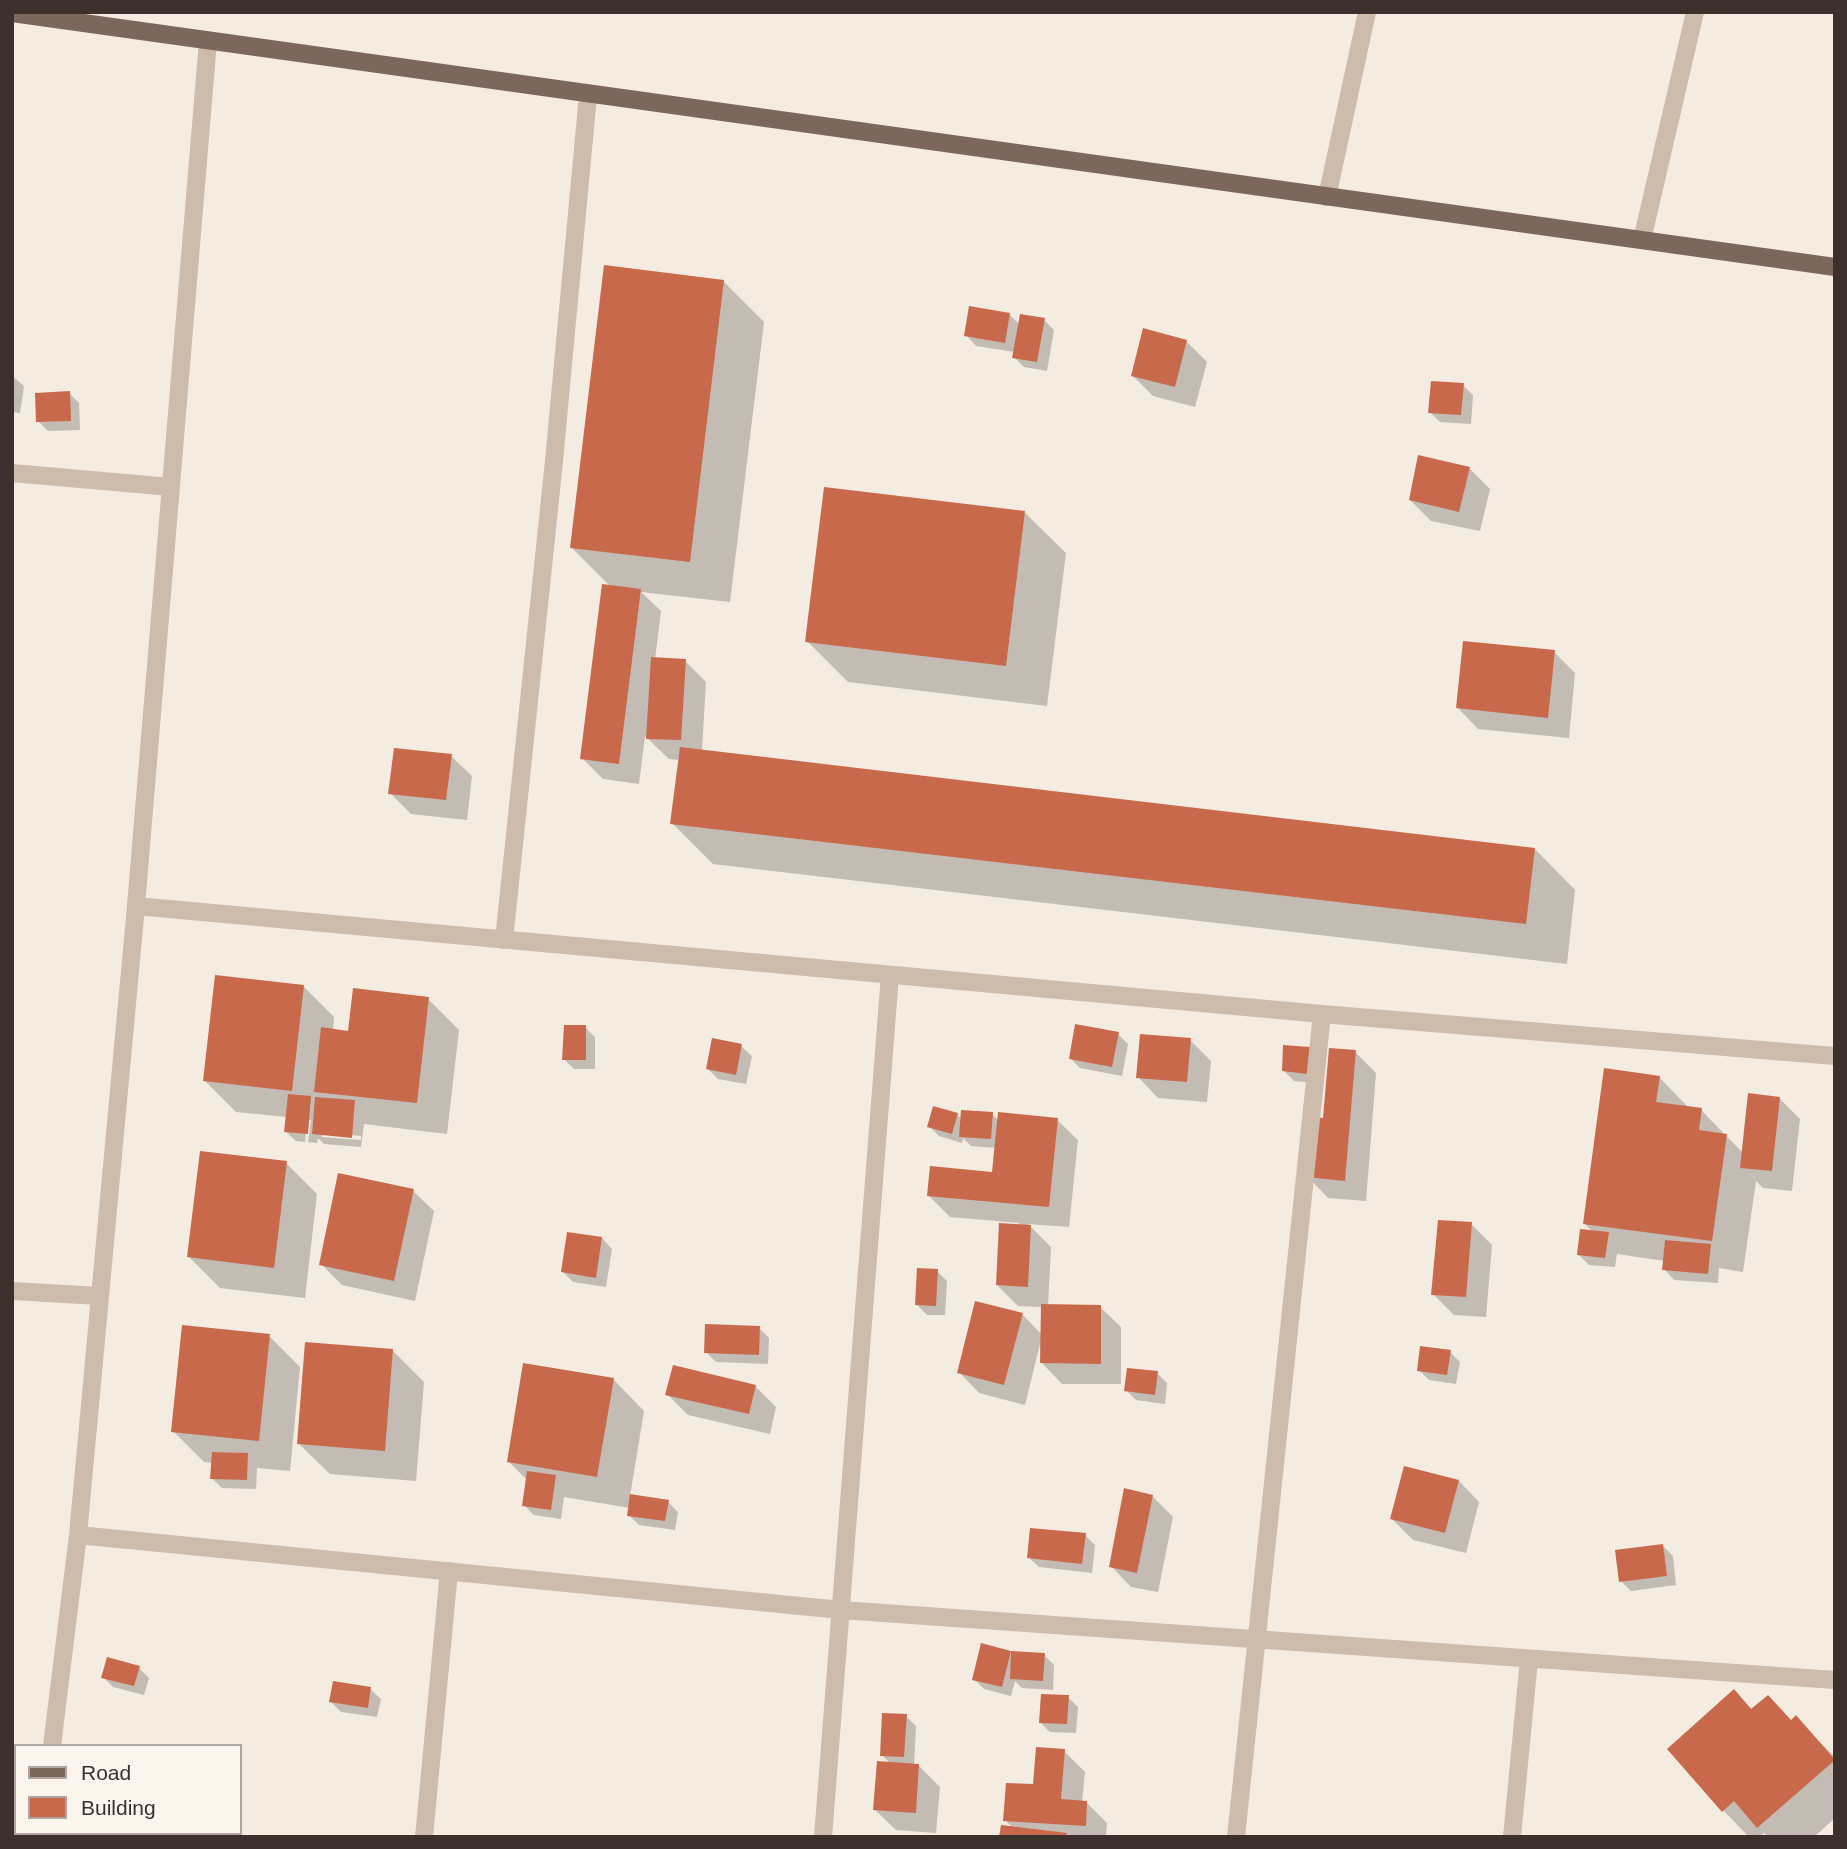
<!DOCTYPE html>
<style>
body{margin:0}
#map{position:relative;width:1847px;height:1849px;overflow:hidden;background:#f4ebe1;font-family:Helvetica,sans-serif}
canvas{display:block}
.frame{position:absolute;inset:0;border:14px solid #3b302b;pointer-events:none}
.legend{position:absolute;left:14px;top:1744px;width:228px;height:91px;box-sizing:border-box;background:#fbf5ee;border:2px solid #aea6a0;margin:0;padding:9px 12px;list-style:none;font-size:21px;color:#3b302b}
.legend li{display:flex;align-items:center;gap:14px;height:35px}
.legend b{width:35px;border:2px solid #aea6a0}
</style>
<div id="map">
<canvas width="1847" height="1849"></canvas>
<div class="frame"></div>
<ul class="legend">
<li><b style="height:9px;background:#7d675c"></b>Road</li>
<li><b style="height:19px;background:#c8694b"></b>Building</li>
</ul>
</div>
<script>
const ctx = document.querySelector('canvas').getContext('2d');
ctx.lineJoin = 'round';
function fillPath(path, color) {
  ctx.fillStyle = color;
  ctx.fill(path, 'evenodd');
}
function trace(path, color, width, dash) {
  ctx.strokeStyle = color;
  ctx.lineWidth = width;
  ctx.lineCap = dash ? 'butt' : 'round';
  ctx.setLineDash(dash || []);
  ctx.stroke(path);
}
const shadow = new Path2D(`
 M723,281L764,322L730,602L641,592L661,611L655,659L685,661L706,682L702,751L1535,849L1575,890L1567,964L713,864L672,823L680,760L669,759L645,736L639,784L603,779L582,758L611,587L572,548Z
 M1009,314L1020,325L1044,320L1054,330L1047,371L1024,367L1014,357L1015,352L976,346L966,335Z
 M1186,341L1207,362L1195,407L1153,396L1132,375Z
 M12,376L24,386L20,413L12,412Z
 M1463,385L1473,395L1471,424L1440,422L1430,412Z
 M69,393L79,403L80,430L48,431L38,421Z
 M1469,468L1490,489L1480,531L1431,521L1410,500Z
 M1025,513L1066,553L1047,706L848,682L807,641Z
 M1554,652L1575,673L1569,738L1478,729L1458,708Z
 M451,756L472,776L467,820L411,814L390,793Z
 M303,986L334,1017L333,1031L349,1033L428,999L459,1030L447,1134L364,1124L361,1147L324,1144L318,1138L317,1143L308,1142L311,1120H307L305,1142L296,1141L285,1131L287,1117L236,1112L205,1081ZM322,1133L361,1136V1140L322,1137Z
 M585,1027L595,1037V1069H574L564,1059Z
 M1118,1034L1128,1044L1122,1076L1080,1068L1070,1058Z
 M1190,1040L1211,1061L1207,1102L1158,1098L1138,1077Z
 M741,1046L752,1056L746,1084L718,1079L708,1069Z
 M1285,1047L1317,1083L1294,1081L1284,1071Z
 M1355,1052L1376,1073L1366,1201L1328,1198L1308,1177L1325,1119Z
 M1659,1077L1690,1109L1701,1110L1743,1153L1779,1098L1800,1119L1792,1191L1763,1188L1756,1181L1743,1272L1719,1268L1718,1283L1674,1280L1664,1269L1665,1261L1617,1254L1615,1267L1589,1265L1579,1255L1593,1232L1584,1223Z
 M957,1114L962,1120L992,1114L999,1121L1057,1120L1078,1140L1069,1227L1028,1224L1051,1247L1048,1306L1100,1307L1121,1327V1384H1062L1042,1363L1040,1344L1025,1405L979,1393L959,1372L1022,1314L1042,1335V1307L1018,1306L997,1285L1019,1223L950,1217L929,1196L993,1174L996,1148L971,1146L963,1138L962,1143L939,1136L929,1126Z
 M286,1163L317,1194L305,1298L220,1288L189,1257Z
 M413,1191L434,1211L415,1301L342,1285L321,1264Z
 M1471,1224L1492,1245L1486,1317L1454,1315L1433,1294Z
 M602,1238L612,1249L606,1287L573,1282L563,1272Z
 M937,1271L947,1281L945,1315H927L917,1305Z
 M759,1328L769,1338L768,1364L716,1362L706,1352Z
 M269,1336L300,1367L290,1471L257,1468L256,1489L222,1488L212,1478L213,1463L204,1462L173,1431Z
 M392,1350L424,1382L416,1481L330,1474L298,1443Z
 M1450,1352L1460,1362L1456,1384L1429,1380L1419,1370Z
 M1157,1373L1167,1383L1165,1404L1136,1400L1126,1390Z
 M613,1379L644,1411L630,1496L668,1502L678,1512L675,1530L639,1525L629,1515L630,1508L564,1497L561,1519L534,1515L524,1505L527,1480L509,1462Z
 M755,1386L776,1407L770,1434L688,1415L667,1394Z
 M1459,1481L1479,1502L1466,1553L1413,1540L1392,1519Z
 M1152,1496L1173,1517L1158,1592L1131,1587L1111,1566Z
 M1085,1535L1095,1545L1092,1573L1039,1567L1028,1557Z
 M1663,1546L1673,1556L1676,1585L1631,1591L1621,1581Z
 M1009,1653L1013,1656L1044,1655L1054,1665L1053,1690L1022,1688L1015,1681L1011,1696L984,1689L974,1679Z
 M139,1668L149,1678L144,1695L113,1687L103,1677Z
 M370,1689L381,1699L377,1717L341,1712L331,1702Z
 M1734,1692L1753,1710L1792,1721L1796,1718L1835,1757V1818L1814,1837H1768L1764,1833L1760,1837H1749L1723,1810Z
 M1068,1697L1078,1707L1076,1733L1050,1732L1040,1722Z
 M906,1716L916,1726L914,1766H919L940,1787L936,1833L896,1830L875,1810L891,1764L882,1755Z
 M1064,1751L1085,1772L1082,1802H1086L1107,1823L1106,1837H1001L1013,1828L1005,1820Z`);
const building = new Path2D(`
 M604,265L724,280L690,562L570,548Z
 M969,306L1010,313L1005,343L964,336Z
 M1020,314L1045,318L1037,362L1012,358Z
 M1143,328L1187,340L1175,387L1131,376Z
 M1431,381L1464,383L1461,415L1428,413Z
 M70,391L71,421L36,422L35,393Z
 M1418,455L1470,467L1459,512L1409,500Z
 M824,487L1025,511L1006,666L805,642Z
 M602,584L641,589L619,764L580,759Z
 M1463,641L1555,650L1548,718L1456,708Z
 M651,657L686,659L681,740L646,739Z
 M680,747L1535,848L1526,924L670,824Z
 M394,748L452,754L446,800L388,794Z
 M215,975L304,985L292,1091L203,1081Z
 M353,988L429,997L417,1103L314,1092L321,1027L348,1031Z
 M1075,1024L1119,1032L1112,1067L1069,1059Z
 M564,1025H586V1060H562Z
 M1140,1034L1191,1038L1187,1082L1136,1078Z
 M712,1038L742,1044L736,1075L706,1069Z
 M1283,1045L1310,1047L1308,1074L1282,1071Z
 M1329,1048L1356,1050L1345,1181L1306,1177L1311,1116L1323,1118Z
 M1604,1068L1660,1076L1656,1102L1702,1108L1699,1130L1727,1134L1712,1241L1583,1224Z
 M1748,1093L1780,1097L1772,1171L1740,1168Z
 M288,1094L311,1096L308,1134L284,1132Z
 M315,1097L355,1100L352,1138L312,1134Z
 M933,1106L958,1113L952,1134L927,1127Z
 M961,1110L993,1112L991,1139L959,1137Z
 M998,1112L1058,1118L1049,1207L927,1196L930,1166L992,1172Z
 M200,1151L287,1161L274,1268L187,1257Z
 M338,1173L414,1189L394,1281L319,1265Z
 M1438,1220L1472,1222L1466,1297L1431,1295Z
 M999,1223L1031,1225L1028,1287L996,1285Z
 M1580,1229L1609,1232L1605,1258L1577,1255Z
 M567,1232L602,1237L596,1278L561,1272Z
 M1665,1240L1711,1244L1708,1274L1662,1270Z
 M917,1268L938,1269L936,1306L915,1305Z
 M975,1301L1023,1313L1004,1385L957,1373Z
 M1041,1304L1101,1305V1364L1040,1363Z
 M705,1324L760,1326L759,1355L704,1353Z
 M182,1325L270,1334L259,1441L171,1432Z
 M305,1342L393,1349L385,1451L297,1444Z
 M1420,1346L1451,1350L1447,1375L1417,1371Z
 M523,1363L614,1378L597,1477L507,1462Z
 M673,1365L756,1385L749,1414L665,1395Z
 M1127,1368L1158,1371L1155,1395L1124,1391Z
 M212,1452L248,1453L247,1480L210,1479Z
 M1404,1466L1459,1480L1445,1533L1390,1519Z
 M527,1471L556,1475L551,1510L522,1506Z
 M1124,1488L1153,1495L1137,1573L1109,1567Z
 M630,1494L669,1500L665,1521L627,1516Z
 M1030,1528L1086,1533L1082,1564L1027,1558Z
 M1663,1544L1667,1576L1619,1582L1615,1550Z
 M981,1643L1011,1651L1002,1687L972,1680Z
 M1011,1651L1045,1653L1043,1681L1010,1679Z
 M107,1657L140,1666L134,1686L101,1678Z
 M333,1681L371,1687L368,1708L329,1702Z
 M1734,1689L1751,1709L1768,1695L1791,1720L1796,1715L1835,1760L1757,1828L1734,1801L1722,1812L1667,1749Z
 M1041,1694L1069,1695L1067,1724L1039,1723Z
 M882,1713L907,1714L904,1757L880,1756Z
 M1036,1747L1065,1749L1061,1799L1087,1801L1086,1826L1003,1821L1006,1783L1033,1784Z
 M877,1761L919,1764L916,1813L873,1810Z
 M1001,1825L1067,1833L1066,1837H999Z`);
const minor = new Path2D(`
 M1327,197L1367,12
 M1642,240L1695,12
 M12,473L171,487
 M136,906L1322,1014L1835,1056
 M504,940L554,461L588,95
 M12,1291L99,1296
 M78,1535L841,1610L1835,1680
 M52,1746L78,1535L136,906L208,41
 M41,1837L42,1833
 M424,1837L449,1571
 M823,1837L890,975
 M1236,1837L1322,1014
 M1512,1837L1529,1659`);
const major = new Path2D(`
 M12,13L1835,267`);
fillPath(shadow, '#0003');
fillPath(building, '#c8694b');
trace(minor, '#cdbbac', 18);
trace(major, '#7d675c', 18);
</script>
